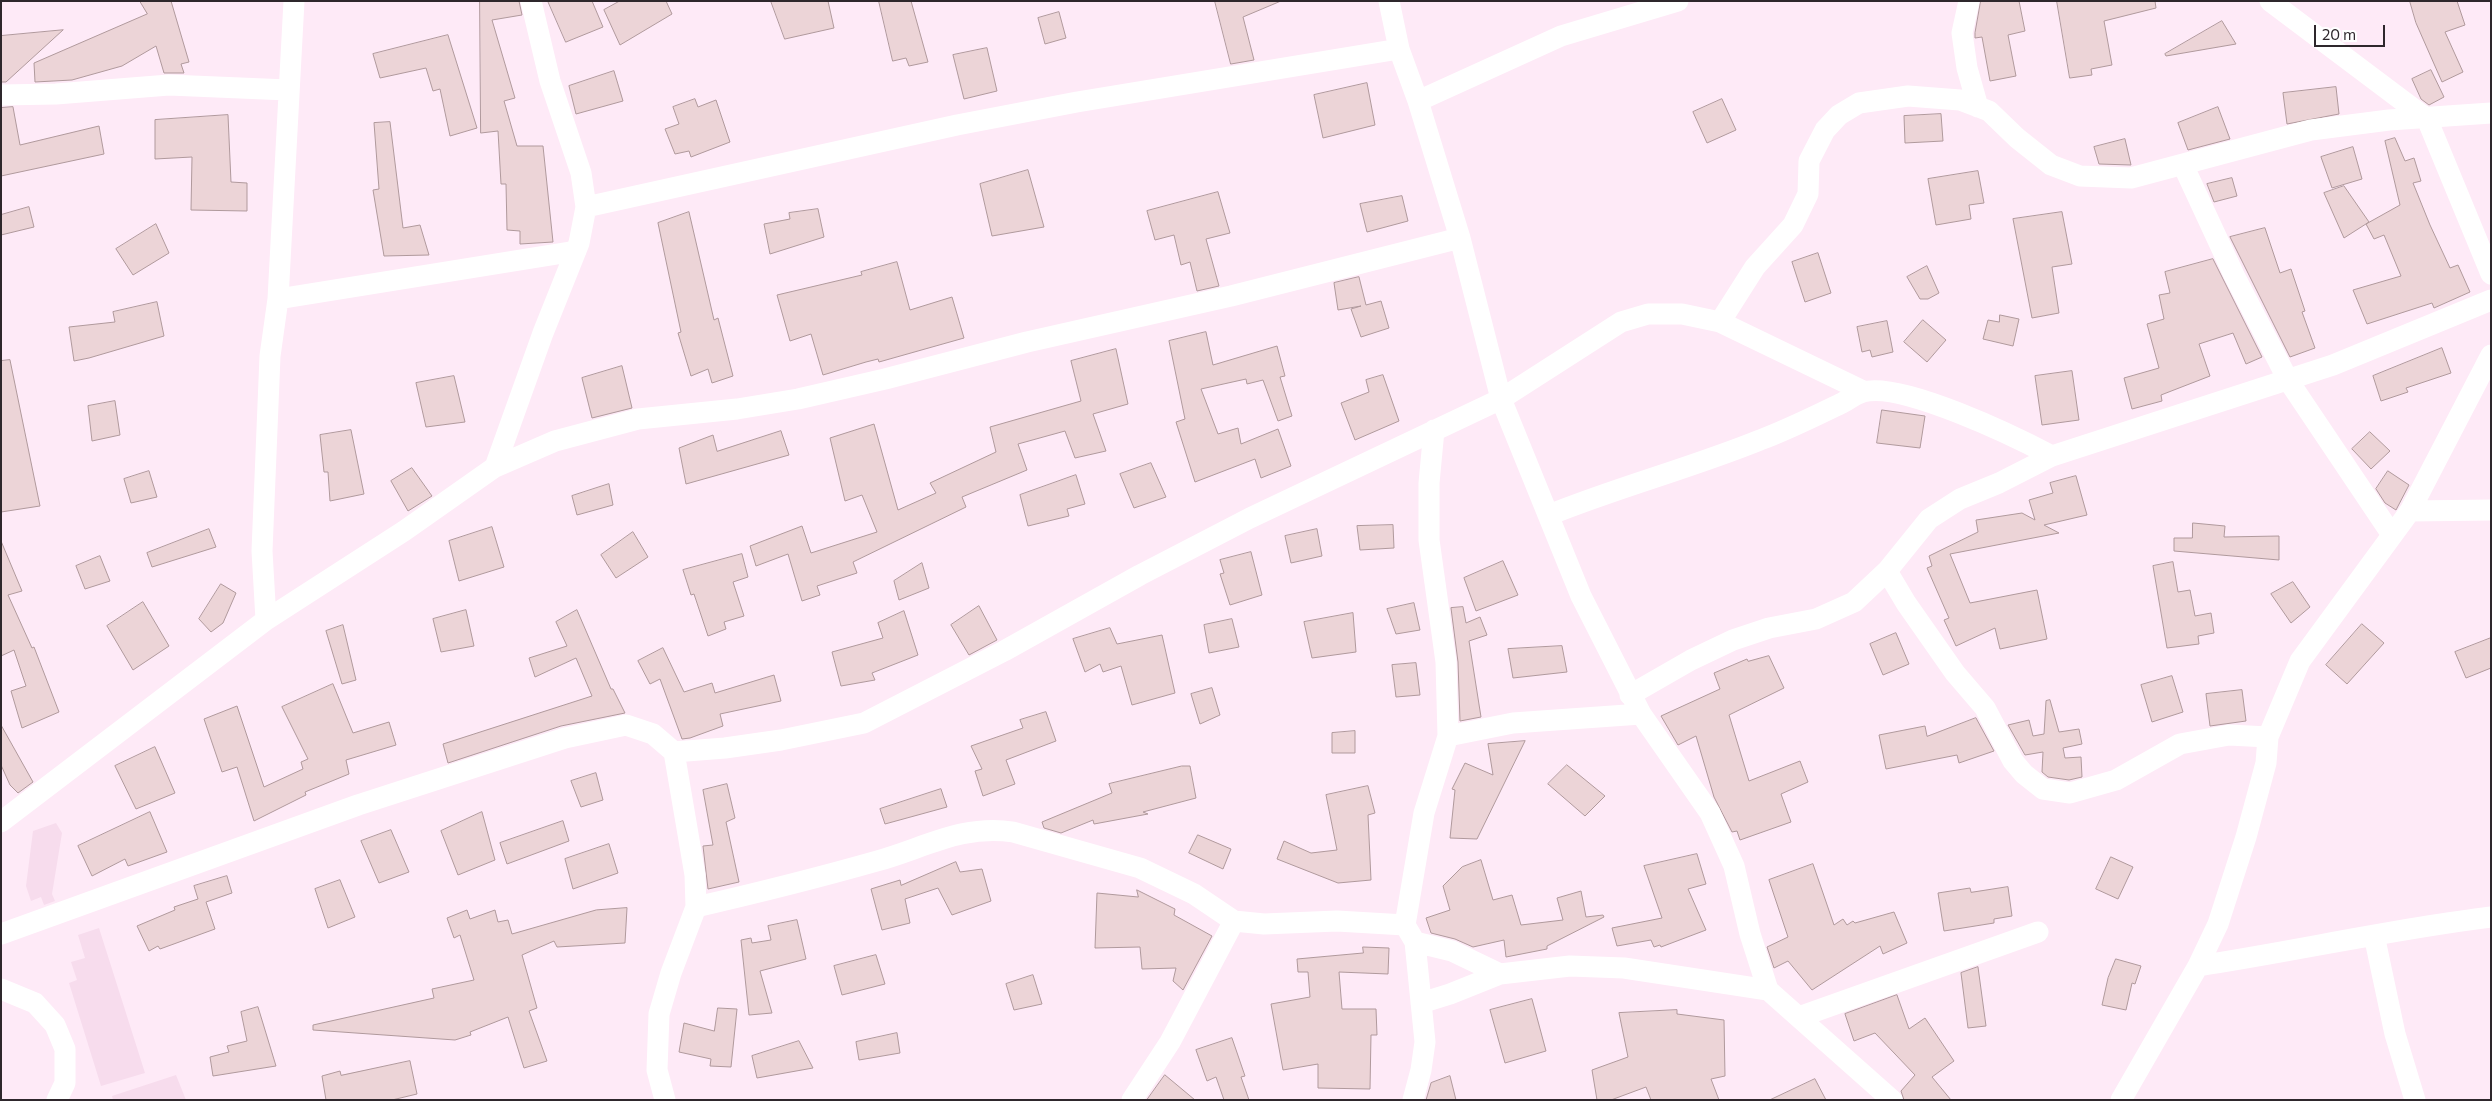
<!DOCTYPE html>
<style>
body{margin:0}
#map{position:relative;width:2492px;height:1101px;overflow:hidden;background:#feeaf7;font-family:Commissioner,sans-serif}
canvas{display:block}
.frame{position:absolute;inset:0;border:2px solid #2e272c;pointer-events:none}
.scale{position:absolute;left:2314px;top:25px;width:71px;height:22px;box-sizing:border-box;border:2px solid #2e272c;border-top:0;padding-left:6px;font-size:15px;line-height:18px;white-space:nowrap;color:#2e272c;-webkit-text-stroke:4px #fff;paint-order:stroke}
</style>
<div id="map">
<canvas width="2492" height="1101"></canvas>
<div class="frame"></div>
<div class="scale">20 m</div>
</div>
<script>
const ctx = document.querySelector('canvas').getContext('2d');
ctx.lineJoin = 'round';
function fillPath(path, color) {
  ctx.fillStyle = color;
  ctx.fill(path, 'evenodd');
}
function trace(path, color, width, dash) {
  ctx.strokeStyle = color;
  ctx.lineWidth = width;
  ctx.lineCap = dash ? 'butt' : 'round';
  ctx.setLineDash(dash || []);
  ctx.stroke(path);
}
const built = new Path2D(`
 M56,823L62,833L52,894L55,901L44,905L41,897L31,901L26,886L33,831Z
 M99,928L145,1073L101,1086L69,983L77,980L71,962L85,958L78,935Z
 M176,1075L186,1100H113L112,1096Z`);
const building = new Path2D(`
 M140,1H171L189,62L181,64L184,73H164L156,46L122,66L72,80L35,82L34,63L147,14Z
 M480,1H519L522,15L492,20L515,98L504,101L517,146H543L553,242L520,244V231L507,230L506,184H501L498,131L481,133Z
 M548,1H592L603,27L566,42Z
 M620,1H666L672,14L620,45L604,10Z
 M771,1H828L834,28L785,39Z
 M879,1H911L928,62L909,66L906,58L893,61Z
 M1215,1H1281L1243,17L1254,60L1231,64Z
 M1981,1H2019L2025,31L2008,35L2016,76L1990,81L1982,37L1975,38V33Z
 M2057,1H2155L2156,8L2104,21L2112,65L2091,69L2092,75L2070,78Z
 M2410,1H2457L2465,25L2445,32L2463,72L2442,82L2416,23Z
 M1059,12L1066,38L1045,44L1038,18Z
 M2222,21L2236,44L2166,56L2165,54Z
 M63,30L6,82H1V36Z
 M448,35L477,128L450,136L440,89L433,91L426,68L380,78L373,54Z
 M987,48L997,91L964,99L953,55Z
 M2431,70L2444,97L2429,105L2421,99L2412,79Z
 M614,71L623,101L576,114L569,86Z
 M1367,83L1375,125L1323,138L1314,95Z
 M2336,87L2339,114L2287,124L2283,93Z
 M695,99L698,107L716,100L730,142L691,157L689,151L675,154L665,129L679,124L673,107Z
 M1722,99L1736,130L1707,143L1693,112Z
 M13,107L20,145L99,126L104,154L1,176V108Z
 M2218,107L2230,139L2188,150L2178,123Z
 M1941,114L1943,141L1905,143L1904,116Z
 M228,115L231,182L247,183V211L191,210L192,157L155,159V120Z
 M390,122L403,228L420,225L429,255L384,256L373,190L379,189L374,123Z
 M2395,138L2405,161L2414,158L2421,181L2413,183L2430,225L2450,268L2458,265L2470,292L2434,308L2432,303L2367,324L2353,290L2401,276L2384,235L2374,239L2366,224L2400,205L2385,141Z
 M2125,139L2131,165L2099,164L2094,147Z
 M2353,147L2362,179L2332,188L2321,157Z
 M1028,170L1044,227L992,236L980,184Z
 M1978,171L1984,203L1969,205L1971,219L1936,225L1928,179Z
 M2232,178L2237,196L2214,202L2207,184Z
 M2344,186L2369,222L2344,238L2324,193Z
 M1218,192L1230,233L1206,239L1219,286L1197,291L1190,262L1181,265L1174,235L1155,240L1147,211Z
 M1402,196L1408,221L1367,232L1360,204Z
 M29,207L34,227L1,235V215Z
 M818,209L824,237L770,254L764,224L790,219L789,213Z
 M689,212L714,320L718,318L733,376L712,383L708,369L691,376L678,333L681,332L658,223Z
 M2062,212L2072,264L2052,267L2059,313L2032,318L2013,219Z
 M156,224L169,253L133,275L116,249Z
 M2265,228L2280,273L2291,269L2305,311L2302,312L2315,348L2290,357L2230,237Z
 M1818,253L1831,293L1805,302L1792,262Z
 M2213,259L2262,357L2246,364L2233,333L2199,344L2210,376L2161,395L2162,401L2132,409L2124,378L2159,368L2147,324L2164,319L2159,295L2170,293L2165,272Z
 M897,262L910,310L952,297L964,338L879,362L878,359L866,362L823,375L811,334L790,341L777,295L862,275L861,272Z
 M1927,266L1939,293L1928,299H1920L1907,277Z
 M1359,277L1366,305L1381,301L1389,328L1361,337L1351,309L1361,306L1338,310L1334,283Z
 M157,302L164,336L89,358L74,361L69,327L115,322L113,312Z
 M2000,315L2019,319L2013,346L1983,339L1988,320L1999,322Z
 M1923,320L1946,340L1927,362L1904,342Z
 M1887,321L1893,352L1872,357L1870,350L1862,352L1857,327Z
 M1206,332L1213,365L1277,346L1285,376L1280,377L1292,416L1278,421L1263,380L1247,384L1246,379L1201,389L1218,434L1238,428L1241,444L1278,429L1291,466L1261,478L1255,459L1195,482L1176,422L1185,419L1169,341Z
 M2442,348L2451,373L2406,388L2408,392L2381,401L2373,376Z
 M1116,349L1128,404L1093,414L1106,451L1075,458L1065,431L1018,444L1027,470L962,497L966,507L853,562L857,573L817,586L820,595L802,601L788,554L756,566L750,546L802,526L811,553L877,532L862,495L845,501L830,438L874,424L898,510L936,493L930,483L996,452L990,427L1081,401L1071,361Z
 M10,360L40,506L1,512V361Z
 M622,366L632,408L592,418L582,378Z
 M2072,371L2079,420L2042,425L2035,376Z
 M1383,375L1399,421L1355,440L1341,403L1369,392L1366,380Z
 M454,376L465,422L426,427L416,383Z
 M115,401L120,435L92,441L88,406Z
 M1882,410L1925,416L1920,448L1877,443Z
 M351,430L364,494L330,501L328,472H324L320,435Z
 M781,431L789,455L686,484L679,448L713,435L717,451Z
 M2370,432L2390,451L2371,469L2352,449Z
 M1151,463L1166,497L1134,508L1120,474Z
 M412,468L432,496L408,511L391,481Z
 M149,471L157,497L131,503L124,479Z
 M2388,471L2409,485L2396,510L2385,503L2376,489Z
 M1076,475L1085,504L1067,509L1069,516L1028,526L1020,495Z
 M2076,476L2087,515L2044,525L2059,533L1950,554L1970,603L2037,590L2047,639L2000,649L1995,628L1956,646L1944,620L1949,618L1927,568L1932,566L1929,556L1978,532L1976,520L2022,513L2035,520L2029,500L2053,493L2050,483Z
 M609,484L613,505L577,515L572,496Z
 M2193,523L2225,526L2224,537L2279,536V560L2174,551V538H2192Z
 M1393,525L1394,548L1360,550L1357,526Z
 M492,527L504,567L459,581L449,541Z
 M209,529L216,547L152,567L147,553Z
 M1317,529L1322,556L1291,563L1285,536Z
 M633,532L648,557L616,578L601,555Z
 M1,541L22,591L8,595L32,648L34,647L59,712L22,728L11,691L26,686L14,650L1,656Z
 M1251,552L1262,595L1230,605L1220,574L1224,573L1220,560Z
 M742,554L748,577L733,582L744,616L724,622L726,629L708,636L694,594L691,595L683,570Z
 M100,556L110,581L85,589L76,566Z
 M1503,561L1518,595L1476,611L1464,578Z
 M2173,562L2178,592L2190,590L2195,616L2211,613L2214,633L2198,636L2199,644L2167,648L2153,566Z
 M922,563L929,588L899,600L894,581Z
 M2293,582L2310,607L2291,623L2271,594Z
 M221,584L236,593L223,623L211,632L199,619Z
 M143,602L169,646L133,670L107,626Z
 M1414,603L1420,630L1396,634L1387,609Z
 M979,606L997,640L969,655L951,625Z
 M1463,607L1466,623L1480,617L1487,635L1469,641L1481,717L1460,721L1458,662L1451,608Z
 M466,610L474,646L441,652L433,619Z
 M577,610L611,689H613L625,713L561,726L448,763L443,744L592,696L576,658L535,677L529,658L567,646L556,622Z
 M904,611L918,655L872,673L875,680L841,686L832,652L883,638L878,623Z
 M1353,613L1356,652L1312,658L1304,622Z
 M1232,619L1239,647L1209,653L1204,625Z
 M2362,624L2384,643L2347,684L2326,665Z
 M343,625L356,680L342,684L326,631Z
 M1110,628L1117,644L1162,635L1175,693L1132,705L1121,666L1103,672L1100,664L1085,672L1073,639Z
 M1896,633L1909,664L1883,675L1870,644Z
 M2491,638V668L2466,678L2455,652Z
 M1562,646L1567,672L1513,678L1508,649Z
 M663,648L684,692L712,683L715,693L774,675L781,701L720,714L723,726L690,738L682,739L660,679L650,684L638,661Z
 M1769,656L1784,688L1729,715L1749,781L1800,761L1808,782L1781,794L1791,822L1740,840L1737,831L1732,832L1714,797L1696,736L1678,745L1661,716L1720,689L1714,673L1747,659L1748,661Z
 M1416,663L1420,695L1396,697L1392,665Z
 M2172,676L2183,712L2152,722L2141,685Z
 M333,684L353,733L389,722L396,745L346,760L349,774L305,792L306,795L254,821L237,767L222,772L204,719L237,706L264,787L303,769L301,762L308,759L282,707Z
 M1212,688L1220,715L1200,724L1191,694Z
 M2242,690L2246,721L2210,726L2206,694Z
 M2050,700L2059,732L2079,729L2082,744L2063,748L2065,758L2081,757L2082,777L2069,780L2048,777L2042,772L2043,752L2025,755L2008,725L2029,720L2033,736L2044,734L2046,701Z
 M1046,712L1056,741L1006,760L1015,784L983,796L975,771L982,769L971,746L1023,728L1020,720Z
 M1976,718L1994,751L1959,763L1957,755L1886,769L1879,735L1925,726L1927,736Z
 M1,725L33,782L18,793L10,785L1,765Z
 M1355,731V753H1332V733Z
 M1525,741L1477,839L1450,838L1455,790L1452,789L1465,763L1493,775L1488,744Z
 M155,747L175,793L136,809L115,766Z
 M1567,765L1605,796L1585,816L1548,784Z
 M1182,766H1190L1196,798L1143,812L1148,814L1094,824L1093,820L1061,833L1044,828L1042,822L1112,793L1109,784Z
 M596,773L603,800L581,807L571,781Z
 M727,784L735,818L726,822L739,882L708,889L703,846L713,845L703,790Z
 M1368,786L1375,813L1368,815L1371,880L1338,883L1277,859L1284,841L1311,853L1337,850L1326,795Z
 M941,789L947,807L885,824L880,809Z
 M150,812L167,852L128,866L125,859L92,876L78,846Z
 M482,812L495,860L458,875L441,831Z
 M563,821L569,841L507,864L500,843Z
 M391,830L409,872L379,883L361,841Z
 M1198,835L1231,849L1223,869L1189,853Z
 M609,844L618,873L573,889L565,859Z
 M1697,854L1706,884L1688,889L1706,930L1661,947L1660,945L1654,947L1651,940L1617,946L1612,928L1662,918L1644,866Z
 M2111,857L2133,867L2118,899L2096,889Z
 M1481,860L1493,900L1512,895L1521,925L1563,920L1557,898L1581,891L1586,917L1603,915L1604,917L1547,946V949L1506,957L1504,940L1473,947L1455,939L1431,933L1426,918L1450,910L1443,886L1462,867Z
 M956,862L960,872L982,869L991,901L952,915L938,888L905,899L910,923L882,930L871,889L900,880L901,885Z
 M1813,864L1834,925L1843,919L1847,925L1853,921L1855,923L1894,912L1907,943L1883,954L1880,946L1812,990L1788,961L1774,968L1767,947L1788,937L1769,880Z
 M227,876L232,893L206,902L215,929L160,949L158,946L149,951L137,926L175,910L174,907L198,899L194,886Z
 M340,880L355,917L328,928L315,889Z
 M2008,887L2012,916L1994,919V923L1944,931L1938,893L1970,888L1971,892Z
 M1137,890L1175,909L1174,915L1212,936L1183,990L1173,981L1176,968L1142,969L1140,947L1095,948L1097,893L1138,897Z
 M627,908L625,943L557,947L554,941L522,955L537,1008L529,1011L547,1061L524,1068L508,1017L470,1032L471,1035L455,1040L313,1030V1025L434,998L432,989L474,980L460,935L454,938L447,918L467,910L470,919L495,910L498,922L508,920L512,934L596,910Z
 M797,920L806,959L760,971L772,1013L749,1015L741,940L751,938L752,943L771,940L768,926Z
 M1363,947L1389,948L1388,974L1339,972L1342,1009H1376L1377,1035H1371L1370,1089L1318,1088V1064L1283,1070L1271,1004L1310,997L1308,972H1298L1297,959L1363,953Z
 M876,955L885,984L842,995L834,966Z
 M2116,959L2141,966L2135,984L2132,983L2126,1010L2102,1005L2108,978Z
 M1978,967L1986,1026L1968,1028L1961,973Z
 M1033,975L1042,1004L1014,1010L1006,984Z
 M1897,995L1909,1029L1925,1018L1954,1061L1932,1077L1951,1100H1904L1901,1091L1915,1075L1875,1033L1854,1041L1845,1014Z
 M1532,999L1546,1051L1505,1063L1490,1010Z
 M258,1007L276,1066L213,1076L210,1057L229,1052L227,1046L247,1041L241,1012Z
 M718,1008L737,1009L731,1067L710,1066L711,1059L679,1052L684,1023L714,1031Z
 M1677,1010V1014L1724,1020L1725,1076L1711,1079L1719,1100H1651L1646,1087L1611,1100H1597L1592,1070L1628,1057L1619,1013Z
 M897,1033L900,1053L859,1060L856,1042Z
 M1232,1038L1245,1076L1241,1077L1249,1100H1224L1216,1077L1207,1081L1196,1050Z
 M799,1041L813,1068L757,1078L752,1056Z
 M410,1061L417,1094L392,1100H326L322,1076L340,1071L341,1075Z
 M1165,1075L1195,1100H1147Z
 M1450,1076L1456,1100H1426L1431,1083Z
 M1815,1079L1826,1100H1770Z`);
const street = new Path2D(`
 M1389,1L1399,49L1418,101L1460,238L1501,399L1581,596L1641,714L1710,813L1734,866L1750,934L1768,990L1892,1100
 M1969,1L1962,33L1967,68L1978,107
 M2270,1L2427,119L2491,274
 M1,95L56,94L169,85L288,90
 M1418,101L1561,36L1678,1
 M2183,165L2234,275L2288,380L2392,535
 M586,207L957,125L1077,102L1399,49
 M278,299L576,251
 M1720,322L1755,267L1793,225L1808,194L1809,161L1825,130L1839,115L1859,103L1908,96L1960,100L1989,111L2017,138L2051,165L2080,176L2131,178L2311,130L2389,120L2491,113
 M495,467L543,333L579,243L586,207L581,173L550,81L531,1
 M2410,511L2491,510
 M1549,515C1618,487 1691,468 1760,440C1787,430 1813,417 1840,404C1847,401 1855,394 1863,392C1901,381 2016,437 2052,456
 M1887,571L1906,603L1955,673L1985,708L2013,761L2024,774L2043,789L2070,793L2116,780L2180,744L2229,735L2268,737
 M266,620L262,551L270,356L278,299L294,1
 M1630,695L1691,660L1733,640L1769,628L1816,619L1854,602L1887,571L1929,519L1960,499L1999,483L2052,456L2333,365L2491,300
 M1448,736L1513,723L1641,714
 M1,822L266,620L404,531L495,467L555,441L638,419L737,409L798,399L885,379L1027,342L1231,296L1460,238
 M696,907C757,893 817,878 877,861C924,848 963,824 1013,832L1140,868L1194,894L1234,921
 M1,934L358,805L565,738L626,725L653,734L674,752L725,748L781,740L864,723L1004,651L1140,575L1250,518L1501,399L1621,322L1648,314H1682L1720,322L1863,391
 M2374,935L2395,1034L2415,1100
 M1415,942L1452,951L1500,974
 M2198,966C2296,951 2393,929 2491,917
 M1,989L35,1003L55,1025L65,1049V1083L57,1100
 M1421,1003L1450,994L1500,974L1570,966L1624,968L1768,990
 M1799,1017L2038,932
 M665,1100L657,1070L659,1014L671,973L696,907L695,875L674,752
 M1132,1100L1170,1042L1234,921L1264,924L1337,921L1405,925
 M1413,1100L1421,1070L1425,1042L1415,942L1405,925L1424,813L1448,736L1446,662L1429,540V483L1434,430
 M2121,1100L2198,966L2218,924L2246,837L2266,763L2268,737L2300,661L2410,511L2491,355`);
fillPath(built, '#f7dced');
fillPath(building, '#ecd4d7');
trace(building, '#b0999c', 1);
trace(street, '#fff', 21);
</script>
